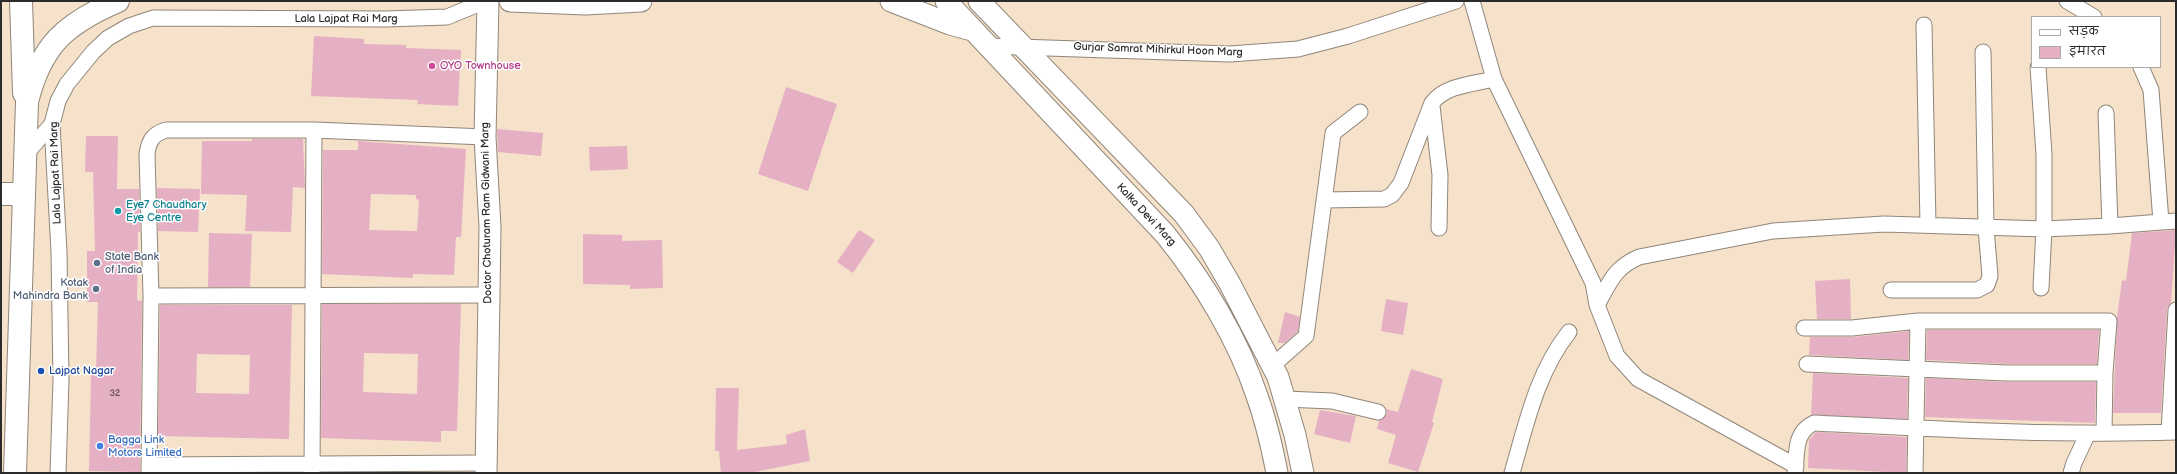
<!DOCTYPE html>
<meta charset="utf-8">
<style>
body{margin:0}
#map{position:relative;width:2177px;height:474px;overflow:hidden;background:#f6e1ca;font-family:"Balsamiq Sans","Playpen Sans Deva",sans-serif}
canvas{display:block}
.frame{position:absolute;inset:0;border:2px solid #2b2b2b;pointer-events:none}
.legend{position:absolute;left:2031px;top:16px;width:130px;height:52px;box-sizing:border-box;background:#fff;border:1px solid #aaa;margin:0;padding:5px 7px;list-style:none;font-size:12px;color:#2b2b2b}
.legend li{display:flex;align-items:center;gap:8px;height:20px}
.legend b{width:20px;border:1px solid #aaa}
</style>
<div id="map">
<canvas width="2177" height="474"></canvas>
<div class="frame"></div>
<ul class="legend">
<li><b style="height:5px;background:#fff"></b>सड़क</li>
<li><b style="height:11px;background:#e5b0c3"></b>इमारत</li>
</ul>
</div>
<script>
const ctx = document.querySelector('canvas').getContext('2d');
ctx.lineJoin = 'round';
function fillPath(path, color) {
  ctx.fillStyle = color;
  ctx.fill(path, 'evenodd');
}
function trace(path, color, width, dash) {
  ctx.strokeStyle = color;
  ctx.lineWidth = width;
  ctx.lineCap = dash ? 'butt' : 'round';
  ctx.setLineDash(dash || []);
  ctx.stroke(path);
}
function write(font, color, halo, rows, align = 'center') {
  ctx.font = font + ' "Balsamiq Sans",sans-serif';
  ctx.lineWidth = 3;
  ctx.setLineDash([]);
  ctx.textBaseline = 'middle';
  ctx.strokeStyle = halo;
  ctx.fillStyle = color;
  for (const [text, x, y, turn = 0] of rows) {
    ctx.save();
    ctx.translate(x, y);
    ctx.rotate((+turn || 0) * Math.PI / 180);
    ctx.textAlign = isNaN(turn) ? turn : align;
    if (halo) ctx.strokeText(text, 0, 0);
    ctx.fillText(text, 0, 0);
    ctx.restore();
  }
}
const building = new Path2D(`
 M314,36L364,39V44L406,45V48L461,50L458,106L417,104L418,100L311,96Z
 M786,87L837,104L808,191L758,174Z
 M497,129L543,133L541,156L498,152Z
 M86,136H118L117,189H139L140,232H138L137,300L142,301L140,472L89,471L91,373H96L98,302H87V251H95L93,172H85Z
 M252,139H303L305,188L293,187L291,232L245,231L247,195L201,194L202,141H252Z
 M358,141L466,149L461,237H456L454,275L413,274V278L322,274L323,150H358ZM371,194L416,195V199L419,200L417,231L369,230Z
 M627,146L628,169L590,171L589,147Z
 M157,188L200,189L198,232L158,231Z
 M859,230L875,240L853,273L837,262Z
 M2176,230L2171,303L2167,309L2161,413H2113L2117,318L2122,280L2126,281L2132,233Z
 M209,233L252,234L250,287H208Z
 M583,234L622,235V241L662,240L663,288L630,289V285L583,284Z
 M1850,279L1851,319H1817L1815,281Z
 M1386,299L1408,303L1403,335L1381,331Z
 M322,304H461L457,431H441V442L321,438ZM364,353L418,354L417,394L363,392Z
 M160,305H292L289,439L158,436ZM197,354L250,355L249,394L196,393Z
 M1285,312L1300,317L1298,331L1285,343H1278Z
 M1927,330H2099L2097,364H2006L1926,360Z
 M1909,331L1908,360L1809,355L1810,337H1853Z
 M1411,369L1443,379L1432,422L1434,423L1418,472L1388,463L1396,435L1377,429L1379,421L1387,414L1386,409L1398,412Z
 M1813,373L1908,378L1907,419L1811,415Z
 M1926,378L2006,382H2096L2095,423L1925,417Z
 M716,388H739L737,450L787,444L786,435L805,429L810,461L750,473H721L719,451H715Z
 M1320,410L1356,416L1350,443L1314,434Z
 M1816,432L1907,437L1906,473L1808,468L1809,440Z`);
const street = new Path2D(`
 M1472,1L1494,79L1593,283L1597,305L1617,356L1638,379L1796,466
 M2067,1L2094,17
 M1924,25L1928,225
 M987,46L1230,54L1298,49L1348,36L1456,1
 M2038,67L2044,154V229L2041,288
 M2141,67L2151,90L2161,222L2176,221
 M1432,106L1440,175L1439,228
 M2106,113L2110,226
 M25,155L52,124
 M1324,200L1384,199L1392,195L1401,183L1432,103C1446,85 1473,84 1494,79
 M1891,290H1977L1987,285L1990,276L1986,228L1983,52
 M151,296L489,295
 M1597,305C1610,282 1614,268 1639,257L1773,231L1884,224L2044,229L2110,226L2161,222
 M1804,328H1852L1918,321H2109L2105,373L2104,433
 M1807,364L2006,373H2105
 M1272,366L1306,336L1333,133L1360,112
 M1285,399L1332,401L1378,412
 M2169,432L2176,310
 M149,465L486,463
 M58,473L61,380L59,252L52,124L58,101L67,84L93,52L108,38L129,26L153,18L386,19L447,17L486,1
 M149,473L151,296L147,154C149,140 153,134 166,130H314L485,137
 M312,473L314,130
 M1512,473C1526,425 1537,372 1569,332
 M1795,473C1797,453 1794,432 1814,423C1935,429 2056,436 2176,432
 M1915,473L1918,321
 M2071,473L2074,463L2088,433`);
const secondary = new Path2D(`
 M510,1L585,4L641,1
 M891,1L950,24L972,30
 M946,1L1165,234C1203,281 1238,339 1257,396C1266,421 1272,447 1277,473
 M979,1L1184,214L1209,248L1230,284L1278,377L1295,435L1303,473
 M486,473L489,295L490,227L485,137L488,1`);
const primary = new Path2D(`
 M21,1L24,93
 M1,194H24
 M15,473L27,102C41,45 65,24 118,1`);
const markers = [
 [432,66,4,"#d1479c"],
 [118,211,4,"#0f9aa8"],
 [97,263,4,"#5c6f8a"],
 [96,289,4,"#5c6f8a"],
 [41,371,4,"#1a4fb4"],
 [100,446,4,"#3f7fe0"]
];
const numberNames = [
 ["32",115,394]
];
const streetNames = [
 ["Lala Lajpat Rai Marg",346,19],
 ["Gurjar Samrat Mihirkul Hoon Marg",1158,50,2],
 ["Lala Lajpat Rai Marg",56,173,-92],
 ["Doctor Choturam Ram Gidwani Marg",487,213,-91],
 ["Kalka Devi Marg",1146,215,47]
];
const hotelNames = [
 ["OYO Townhouse",440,66]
];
const cultureNames = [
 ["Eye7 Chaudhary",126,205],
 ["Eye Centre",126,218]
];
const serviceNames = [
 ["State Bank",105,257],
 ["of India",105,270],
 ["Kotak",88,283,"right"],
 ["Mahindra Bank",88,296,"right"]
];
const transitNames = [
 ["Lajpat Nagar",49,371]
];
const shopNames = [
 ["Bagga Link",108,440],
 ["Motors Limited",108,453]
];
fillPath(building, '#e5b0c3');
trace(street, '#90867a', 17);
trace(secondary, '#90867a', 23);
trace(primary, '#90867a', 24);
trace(street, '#fff', 15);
trace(secondary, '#fff', 21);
trace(primary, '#fff', 22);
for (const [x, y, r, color] of markers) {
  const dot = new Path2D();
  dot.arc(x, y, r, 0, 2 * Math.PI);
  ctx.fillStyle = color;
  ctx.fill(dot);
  trace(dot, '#fff', 1.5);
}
write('9px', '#5a4c51', null, numberNames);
write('11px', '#2b2b2b', '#fff', streetNames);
write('11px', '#b23c85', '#fff', hotelNames, 'left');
write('11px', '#0d838f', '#fff', cultureNames, 'left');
write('11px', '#4e5e75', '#fff', serviceNames, 'left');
write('11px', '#164399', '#fff', transitNames, 'left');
write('11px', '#366cbe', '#fff', shopNames, 'left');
</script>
